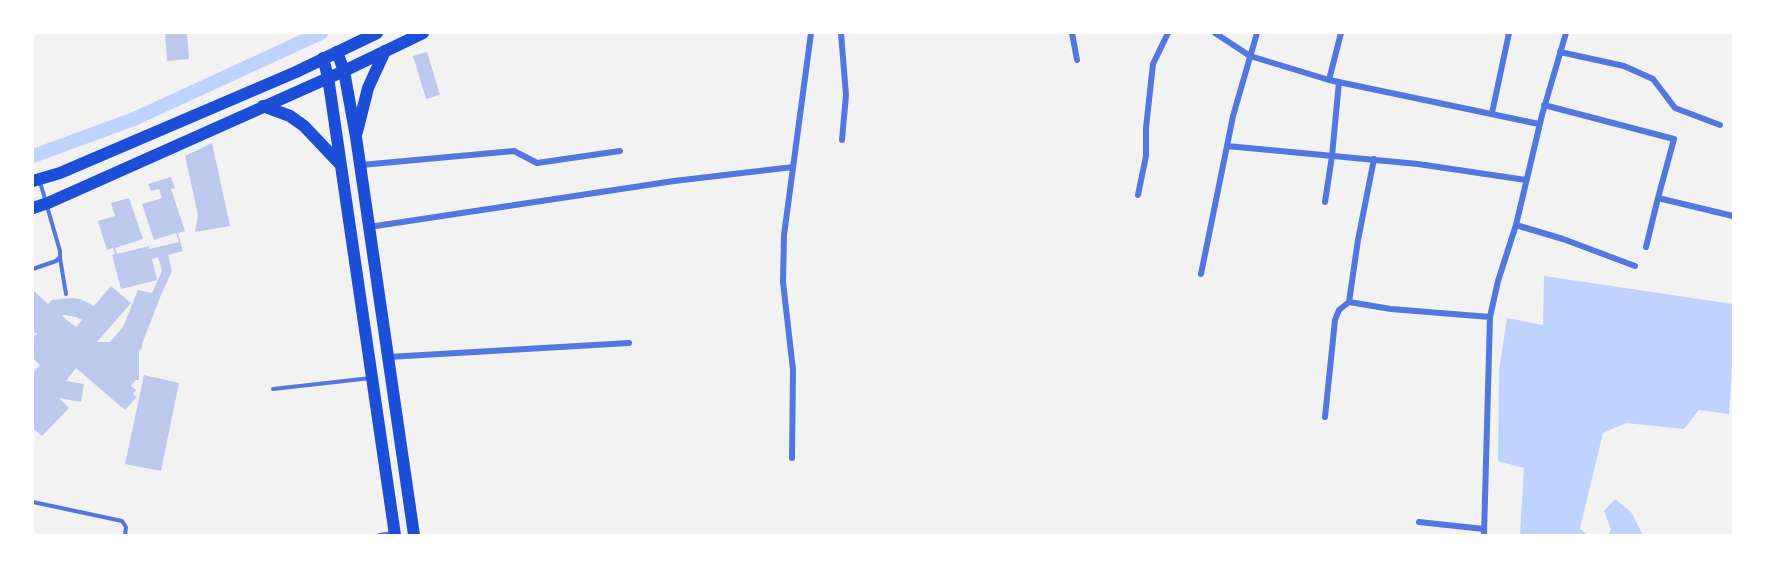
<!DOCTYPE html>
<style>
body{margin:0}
#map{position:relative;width:1766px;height:568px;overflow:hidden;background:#f2f2f2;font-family:"DM Sans",sans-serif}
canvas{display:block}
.frame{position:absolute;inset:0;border:34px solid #fff;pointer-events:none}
</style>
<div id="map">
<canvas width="1766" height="568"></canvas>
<div class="frame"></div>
</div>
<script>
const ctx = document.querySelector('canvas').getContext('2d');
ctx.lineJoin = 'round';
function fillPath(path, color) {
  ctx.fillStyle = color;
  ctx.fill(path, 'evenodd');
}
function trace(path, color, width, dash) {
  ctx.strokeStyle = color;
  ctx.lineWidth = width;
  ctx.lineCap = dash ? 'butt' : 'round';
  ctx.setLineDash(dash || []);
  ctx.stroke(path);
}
const water = new Path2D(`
 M1544,276L1733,304V351L1729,414L1699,410L1684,429L1626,423L1603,433L1580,528L1587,535H1520L1524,468L1498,461L1499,371L1507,318L1543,325Z
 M1615,499L1631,512L1643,535H1608L1611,530L1604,511Z`);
const canal = new Path2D(`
 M33,156L134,119L321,33`);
const building = new Path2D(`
 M165,33H187L189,59L167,61Z
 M427,52L440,95L426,99L413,56Z
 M212,143L230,226L195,232L198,215L185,156Z
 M171,177L175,188L171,189L185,231L178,233L183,251L168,255L172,271L161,295L142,344V348L139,351V380H136L131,386L136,390L133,394L137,397L125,410L76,368L66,381L84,384L81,402L59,398L69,408L42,436L33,428V373L40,365L33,358V338L37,334L33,331V290L48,304L52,300L71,298L80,299L94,306L111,286L131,303L97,342H110L123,327L138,290L152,293L162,271L158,257L152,259L157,280L121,289L112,255L115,254L113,248L107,250L98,221L115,216L111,203L129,198L143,239L115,248L117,254L149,246V249L179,242L176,233L154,240L142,204L162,198L159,189L151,191L148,184ZM65,315L76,317L82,320L76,327L62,316Z
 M144,375L179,383L161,471L125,464Z`);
const service = new Path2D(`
 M60,258L66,294
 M33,269L56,261L60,257V251L40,182
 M273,389L371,378
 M33,502L122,521L126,527L125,535
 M379,535L393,533`);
const minor = new Path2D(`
 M841,33L846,95L842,140
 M1072,33L1077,60
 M1215,33L1250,56L1329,80L1539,124
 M1560,52L1624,66L1653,79L1675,108L1720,125
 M1329,80L1341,33
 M1544,105L1674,139L1658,198L1733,216
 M1492,113L1509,33
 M1227,146L1233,116L1257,33
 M361,165L514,151L537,163L620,151
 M1138,195L1146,156V128L1153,64L1168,33
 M1325,202L1332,156L1339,82
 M1516,225L1563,239L1635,266
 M369,227L674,181L793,167
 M1646,247L1658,198
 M1201,274L1227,146L1418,164L1526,180
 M1349,302L1358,240L1374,159
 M388,357L629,343
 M1325,417L1335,320L1339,310L1349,302L1391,309L1490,317
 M792,458L793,370L783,282L784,235L811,33
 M1419,522L1484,529
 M1484,535L1490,317L1498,281L1516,225L1542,115L1566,33`);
const primary = new Path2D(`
 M33,181L60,173L296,72L377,33
 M33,208L48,203L344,71L423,33`);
const trunk = new Path2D(`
 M337,52L344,71L356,137L414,535
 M323,58L328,77L395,535
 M263,106L290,116L304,126L340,164
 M357,132L368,88L385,51`);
fillPath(water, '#bfd3fe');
trace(canal, '#bfd3fe', 14);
fillPath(building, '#bdc9ec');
trace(service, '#5277de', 4);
trace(minor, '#5277de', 6);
trace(primary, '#1d4ed8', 12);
trace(trunk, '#1d4ed8', 12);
</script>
